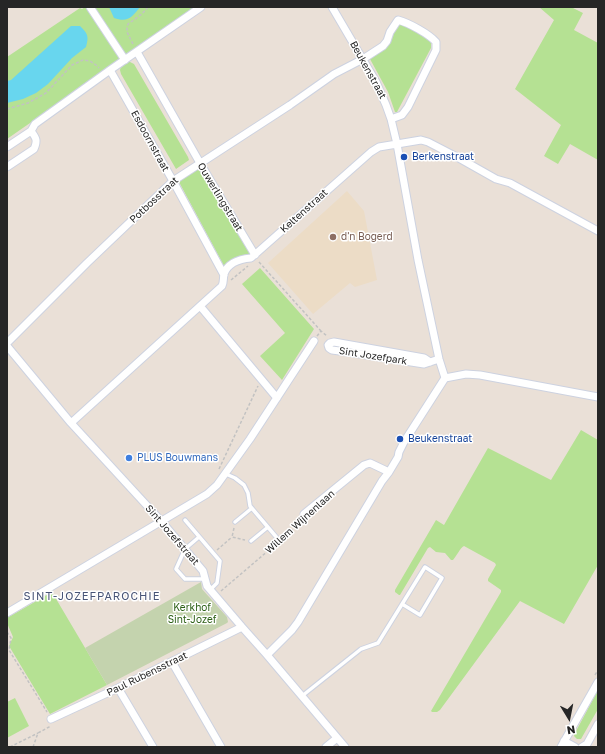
<!DOCTYPE html>
<style>
body{margin:0}
#map{position:relative;width:605px;height:754px;overflow:hidden;background:#eae0d7;font-family:"Golos Text",sans-serif}
canvas{display:block}
.frame{position:absolute;inset:0;border:8px solid #262626;pointer-events:none}
.north{position:absolute;left:549px;top:698px;width:40px;height:40px;-webkit-text-stroke:3px #fff;paint-order:stroke;rotate:170deg;font-size:11px;font-weight:700;line-height:16px;text-align:center;color:#262626}
.north::after{content:'';display:block;margin:auto;width:14px;height:18px;background:#262626;clip-path:polygon(50% 0,100% 100%,50% 72%,0 100%)}
</style>
<div id="map">
<canvas width="605" height="754"></canvas>
<div class="frame"></div>
<div class="north">N</div>
</div>
<script>
const ctx = document.querySelector('canvas').getContext('2d');
ctx.lineJoin = 'round';
function fillPath(path, color) {
  ctx.fillStyle = color;
  ctx.fill(path, 'evenodd');
}
function trace(path, color, width, dash) {
  ctx.strokeStyle = color;
  ctx.lineWidth = width;
  ctx.lineCap = dash ? 'butt' : 'round';
  ctx.setLineDash(dash || []);
  ctx.stroke(path);
}
function write(font, color, halo, rows, align = 'center') {
  ctx.font = font + ' "Golos Text",sans-serif';
  ctx.lineWidth = 3;
  ctx.setLineDash([]);
  ctx.textBaseline = 'middle';
  ctx.strokeStyle = halo;
  ctx.fillStyle = color;
  for (const [text, x, y, turn = 0] of rows) {
    ctx.save();
    ctx.translate(x, y);
    ctx.rotate((+turn || 0) * Math.PI / 180);
    ctx.textAlign = isNaN(turn) ? turn : align;
    if (halo) ctx.strokeText(text, 0, 0);
    ctx.fillText(text, 0, 0);
    ctx.restore();
  }
}
const education = new Path2D(`
 M347,191L364,211L377,280L355,287L350,283L313,314L268,263Z`);
const green = new Path2D(`
 M85,7H197L7,139V57L80,8L82,9Z
 M539,7H571L583,13L574,30L598,43V160L570,144L558,164L544,156L561,125L515,89L554,20Z
 M402,23L429,39L431,43V48L397,112H395L388,92L370,59L398,24Z
 M126,62H130L134,64L188,157L189,160L176,169L121,74L120,70L121,66Z
 M200,167L250,254C241,255 230,259 224,266L179,182V178Z
 M260,268L314,329L282,380L260,356L285,333L242,284Z
 M581,430L598,440V565L564,624L520,601L440,710L437,712H432L431,711L501,592V590L488,581V579L496,565L495,563L464,546C460,548 456,557 453,560H451L445,553L436,552L430,547L428,548L400,595H399L395,592V590L436,520L444,525L488,448L551,480Z
 M52,592L107,685L50,714L9,646L13,637L7,623V618Z
 M598,690V709L581,739H577L574,736L575,733Z
 M15,698L29,726L7,738V702Z`);
const cemetery = new Path2D(`
 M201,582L202,589L227,617L228,622L227,623L107,685L85,648Z`);
const water = new Path2D(`
 M109,7H140C132,17 128,23 114,18Z
 M71,26H80C88,34 89,36 86,47L72,58L48,84L36,93L23,99L7,103V81L11,80Z`);
const path = new Path2D(`
 M133,44L127,32V27L128,24L142,14L148,7
 M7,109L28,103L46,93L72,65L83,60L90,61L96,65L99,68
 M259,262L321,331
 M231,280L248,266
 M317,336L321,331L327,336
 M219,469L258,386
 M234,528L232,537L245,540
 M283,538L303,520
 M217,550L232,537
 M221,591L276,544
 M7,632L11,638L9,650L47,712
 M595,675L598,670
 M10,747L38,733
 M33,747L38,733L49,727V726`);
const lane = new Path2D(`
 M226,474L235,478L244,485L248,493L250,506L278,539
 M185,520L220,561L217,583L210,590
 M235,522L252,508
 M199,537L185,549L176,569L185,579H205
 M251,541L268,527
 M302,696L361,649L378,643L425,567L442,578L420,615L402,604`);
const street = new Path2D(`
 M90,7L125,60
 M137,52L200,163L255,255
 M110,70L173,181L224,275
 M7,147L31,131L35,124L110,70L201,7
 M7,167L34,149C38,140 36,138 31,131
 M200,306L277,398
 M7,343L87,263L173,181L290,105L334,74L363,59L383,46L387,41L390,32L398,20C409,23 429,34 436,42V50L408,107L402,115L391,119
 M7,346L71,423L162,522L203,571L207,586L242,627L267,655L345,747
 M430,362L424,358L334,342L330,343L328,345L329,348L332,350L347,352L424,364L439,359
 M445,378L466,374L480,375L598,397
 M71,423L222,286C224,282 223,278 224,274C228,262 240,259 251,258L371,152L379,147L421,140L428,142L457,157L496,179L510,183L598,231
 M304,514L364,465L370,463L389,472
 M7,613L207,494L217,485L250,439L314,341
 M267,655L292,630L298,622L382,481L389,472L398,457L399,452L404,442L445,378L439,359L418,260L397,144L391,119L386,105L376,82L332,7
 M172,662L221,747
 M118,688L153,747
 M51,719L118,688L242,627
 M564,741L575,747
 M326,747L337,738
 M561,747L598,682
 M582,747L587,744L598,724`);
const markers = [
 [404,157,4,"#1a4fb4"],
 [333,237,4,"#8d6e63"],
 [400,439,4,"#1a4fb4"],
 [129,458,4,"#3f7fe0"]
];
const streetNames = [
 ["Beukenstraat",368,70,61],
 ["Esdoornstraat",150,141,61],
 ["Ouwerlingstraat",220,197,59],
 ["Potbosstraat",154,200,-43],
 ["Keltenstraat",304,211,-42],
 ["Sint Jozefpark",373,356,9],
 ["Willem Wijnenlaan",300,522,-42],
 ["Sint Jozefstraat",172,535,49],
 ["Paul Rubensstraat",147,674,-26]
];
const transitNames = [
 ["Berkenstraat",412,157],
 ["Beukenstraat",408,439]
];
const educationNames = [
 ["d'n Bogerd",341,237]
];
const shopNames = [
 ["PLUS Bouwmans",137,458]
];
const parkNames = [
 ["Kerkhof",192,608],
 ["Sint-Jozef",192,620]
];
const neighbourhoodNames = [
 ["SINT-JOZEFPAROCHIE",92,597]
];
fillPath(education, '#ecdcc6');
fillPath(green, '#b5e193');
fillPath(cemetery, '#c4d3ae');
fillPath(water, '#68d6ee');
trace(lane, '#cdd2e0', 5.5);
trace(street, '#cdd2e0', 9);
trace(path, '#c2c2c2', 1.5, [3, 2]);
trace(lane, '#fff', 3.5);
trace(street, '#fff', 7);
for (const [x, y, r, color] of markers) {
  const dot = new Path2D();
  dot.arc(x, y, r, 0, 2 * Math.PI);
  ctx.fillStyle = color;
  ctx.fill(dot);
  trace(dot, '#fff', 1.5);
}
write('10px', '#262626', '#fff', streetNames);
write('10px', '#164399', '#fff', transitNames, 'left');
write('10px', '#785e54', '#fff', educationNames, 'left');
write('10px', '#366cbe', '#fff', shopNames, 'left');
write('10px', '#2e6118', '#fff', parkNames);
ctx.letterSpacing = '1px';
write('11px', '#485476', '#fff', neighbourhoodNames);
ctx.letterSpacing = '0px';
</script>
